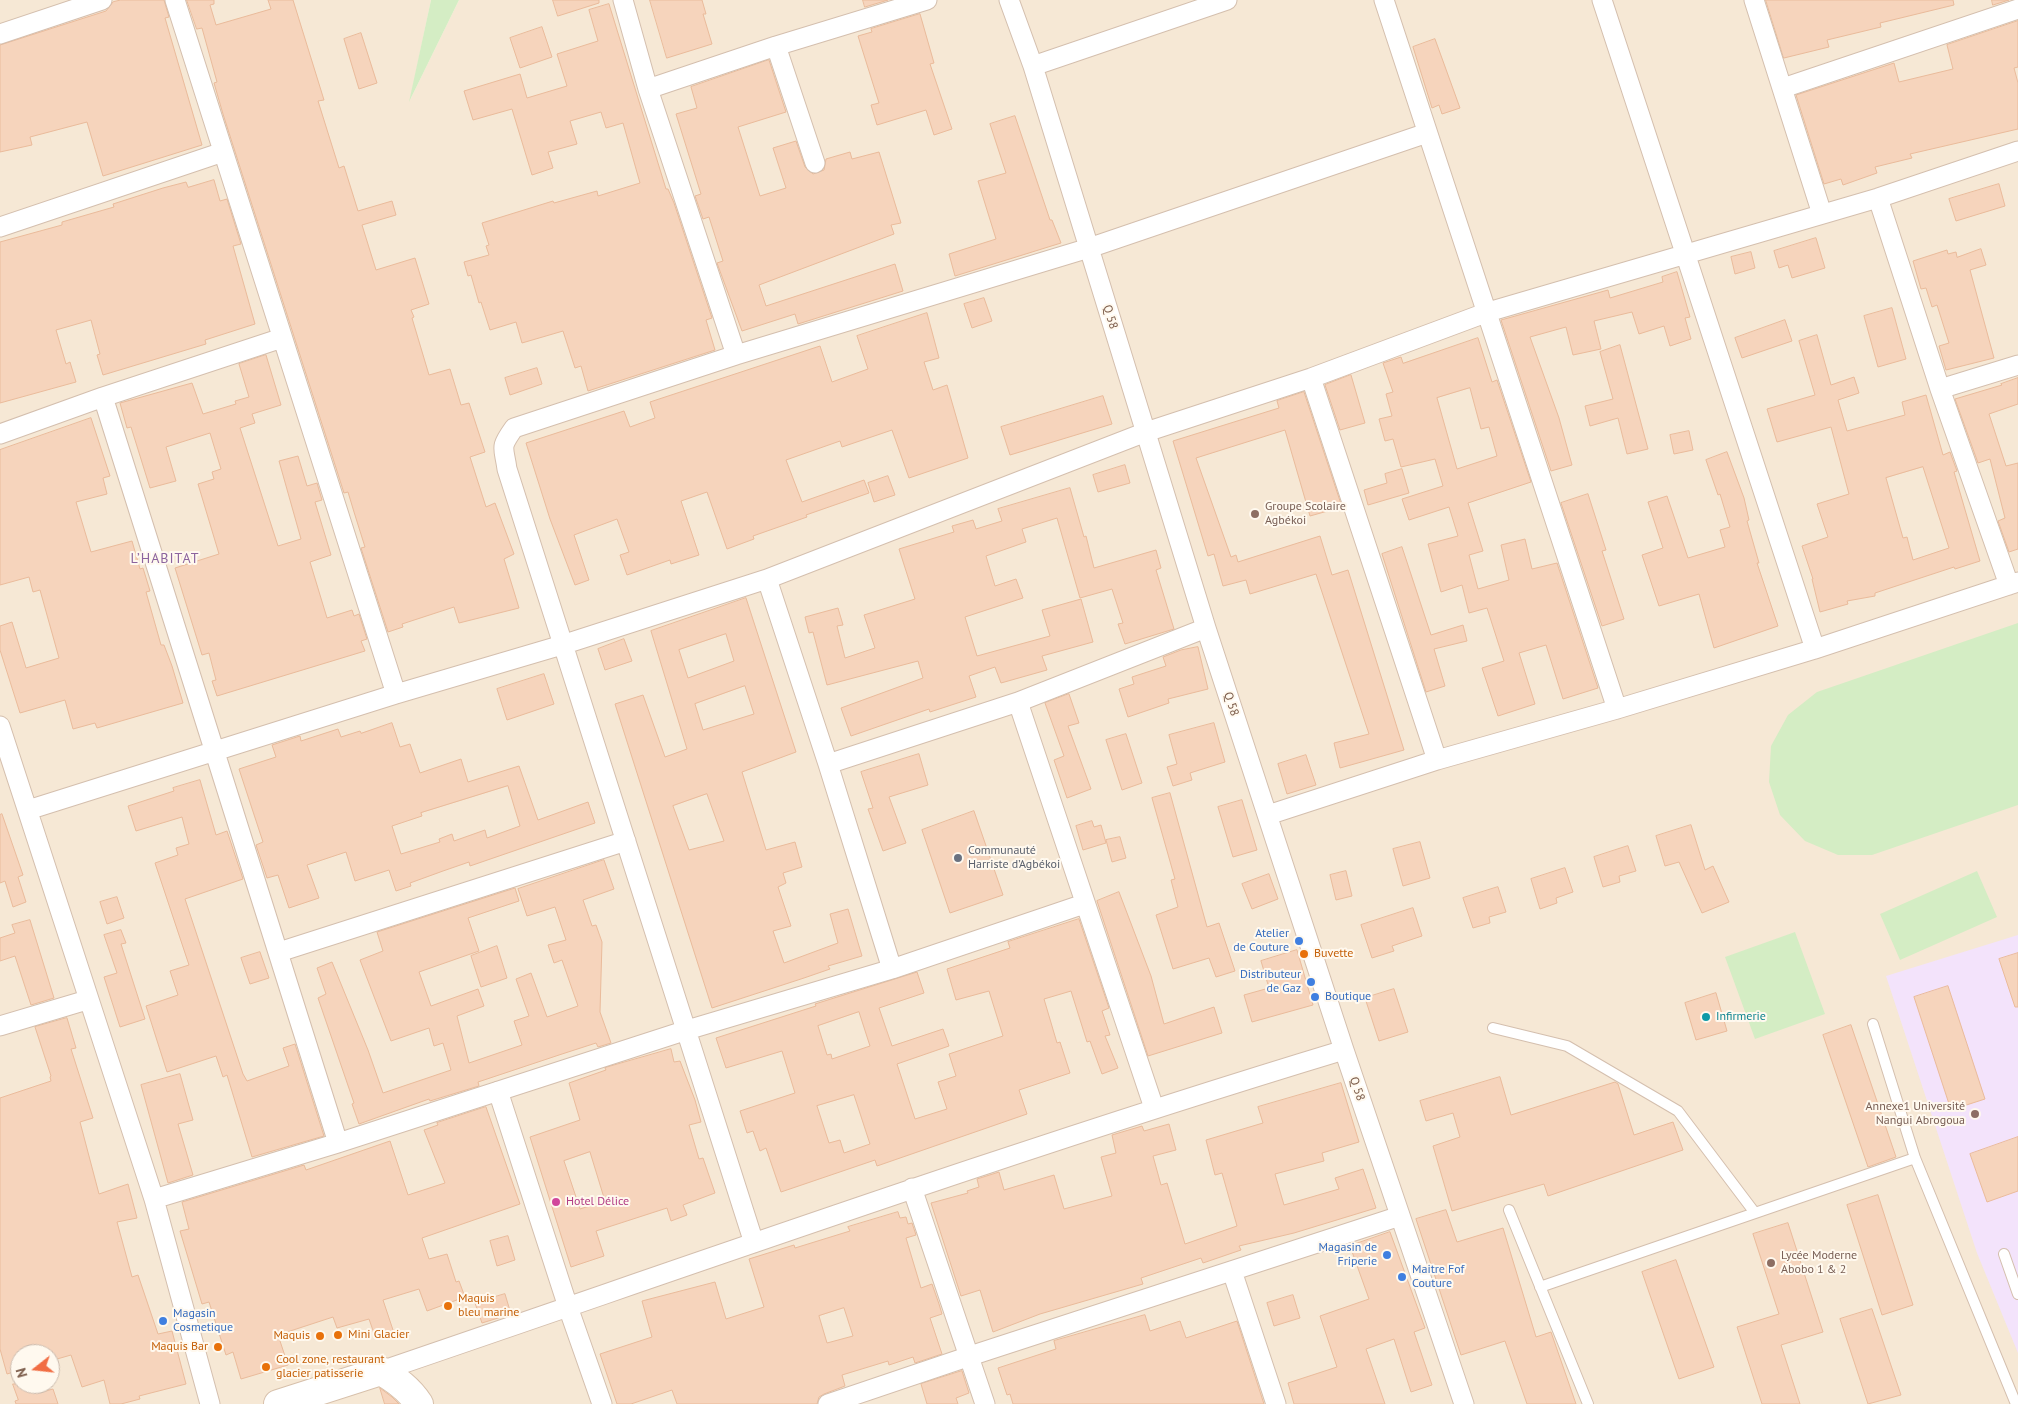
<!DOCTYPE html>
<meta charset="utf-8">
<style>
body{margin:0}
#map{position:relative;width:2018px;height:1404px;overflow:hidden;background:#fef6e7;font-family:"PT Sans",sans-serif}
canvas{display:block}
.north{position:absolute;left:10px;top:1344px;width:50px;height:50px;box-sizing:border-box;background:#fff9ef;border:1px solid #cabaad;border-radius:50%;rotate:254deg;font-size:14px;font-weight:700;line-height:20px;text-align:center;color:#7b5b49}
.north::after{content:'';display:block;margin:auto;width:18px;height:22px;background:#f16d43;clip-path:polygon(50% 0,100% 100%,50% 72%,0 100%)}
</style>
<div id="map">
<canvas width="2018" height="1404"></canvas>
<div class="north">N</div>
</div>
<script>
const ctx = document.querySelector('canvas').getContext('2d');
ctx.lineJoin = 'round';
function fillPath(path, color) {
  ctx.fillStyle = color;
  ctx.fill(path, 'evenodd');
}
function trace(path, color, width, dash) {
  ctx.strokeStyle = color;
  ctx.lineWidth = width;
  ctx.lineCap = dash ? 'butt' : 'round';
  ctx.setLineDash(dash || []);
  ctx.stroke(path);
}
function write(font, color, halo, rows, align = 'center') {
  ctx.font = font + ' "PT Sans",sans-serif';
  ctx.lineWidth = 4;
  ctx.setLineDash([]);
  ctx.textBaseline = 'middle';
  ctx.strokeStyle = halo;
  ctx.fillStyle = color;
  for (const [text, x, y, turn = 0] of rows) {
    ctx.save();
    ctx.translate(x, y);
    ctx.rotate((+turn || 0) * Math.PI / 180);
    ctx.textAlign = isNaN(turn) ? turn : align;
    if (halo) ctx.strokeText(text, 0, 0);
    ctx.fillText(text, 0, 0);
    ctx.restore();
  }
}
const residential = new Path2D(`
 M0,0H431L410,100L459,0H2018V1404H0ZM20,1354H50V1384H20Z`);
const education = new Path2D(`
 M2018,935V1353L1977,1253L1886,976Z`);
const green = new Path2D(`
 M431,0H459L409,102Z
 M2018,623V805L1872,855H1838L1805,841L1780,815L1769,782L1771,746L1788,715L1817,692Z
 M1977,871L1997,917L1900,960L1880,914Z
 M1795,932L1825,1014L1755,1039L1725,957Z`);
const building = new Path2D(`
 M121,0H164L169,17L165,18L202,145L103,176L87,122L30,137L32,145L0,152V45L106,11L113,2Z
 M187,0H214V4L210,5L216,25L271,9L268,0H293L324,100L318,101L339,168L344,166L358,211L392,201L396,215L362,225L376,270L415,258L429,304L411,310L414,317L412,318L429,375L450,369L461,405L469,403L485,452L470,457L486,507L495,503L514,554L504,559L519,608L459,623L454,607L402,624L403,627L388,632L361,548L365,547L354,512L348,492L344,493L223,114L214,83L217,82L202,28L197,29Z
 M553,0H599V3L558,16Z
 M650,0H702L706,14H703L712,44L667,58Z
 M863,0H888L865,7Z
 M1766,0H1953L1954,5L1880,23L1881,27L1827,40L1829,47L1784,58Z
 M1992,0H2009L1993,5Z
 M609,4L666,189H668L674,203L712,318L706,320L715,350L588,391L581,366L575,368L563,331L522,343L516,322L490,330L481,302L479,303L471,275L468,276L464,262L489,255L486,246L489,245L482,223L553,201L554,203L597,191L598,196L640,183L623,123L606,128L601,112L570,121L577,144L548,152L553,168L532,175L512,109L473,120L464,91L520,74L527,98L567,86L557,54L598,41L589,10Z
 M920,14L934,63L930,64L952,129L934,135L926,110L877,125L871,105L879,103L858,36L872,32L871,29Z
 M2018,21V67L2014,68L2018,83V129L1910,154L1912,158L1875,167L1877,173L1843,185L1841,179L1824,184L1796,95L1894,63L1899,82L1953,69L1947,45Z
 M542,27L552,57L520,68L510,38Z
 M361,33L377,83L359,89L344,39Z
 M1435,39L1460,108L1442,114L1439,105L1432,108L1413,47Z
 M769,60L786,112L738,127L760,196L786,188L773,148L796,141L805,167L813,174L824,170L826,159L850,152L852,159L879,152L901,223L891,225L894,234L759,285L766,306L895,264L903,291L798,324L795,314L742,331L717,263L723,261L709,217L703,219L695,196L701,194L676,114L697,108L691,87Z
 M1015,116L1050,220H1052L1061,243L955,276L949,254L996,239L978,181L1006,173L990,124Z
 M214,180L220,201L227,199L241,244L233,246L255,324L205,340L206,344L103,375L97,355L100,354L91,320L56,330L66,364L70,362L76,382L0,403V242L62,225V222L114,207L113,204L163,188L186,182L188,187Z
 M1999,184L2005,206L1956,221L1949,199Z
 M1816,238L1825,268L1792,278L1788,265L1779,268L1774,251Z
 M1981,249L1986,265L1970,270L1994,358L1946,370L1939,346L1949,343L1937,305L1932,307L1926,288L1921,289L1913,261L1947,250L1948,254L1956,252L1957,257Z
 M1751,252L1755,268L1735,274L1731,257Z
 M1677,272L1690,317L1685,318L1691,339L1670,346L1664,326L1639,334L1632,312L1594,321L1601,349L1573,355L1566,327L1530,337L1559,418L1572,465L1551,471L1501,320L1608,290L1610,298L1663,282L1662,277Z
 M984,298L992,321L972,328L964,304Z
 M1892,308L1906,359L1878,367L1864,316Z
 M927,313L939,358L924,362L933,390L947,385L968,458L909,478L892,430L842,447L840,441L786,460L802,502L864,480L869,493L806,515L807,517L753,536L754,539L727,549L707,492L681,501L699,555L671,564L670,560L627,575L620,555L629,552L617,519L574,535L589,580L575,585L550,519L526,443L624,411L630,427L655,418L650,402L820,346L832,382L868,369L857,336Z
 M1785,320L1792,341L1742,358L1735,338Z
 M1817,335L1831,385L1854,377L1859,393L1838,400L1847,431L1905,415L1902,402L1926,395L1943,455L1950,452L1957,471L1954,472L1980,561L1955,569L1954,567L1875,593V596L1847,601L1848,604L1820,612L1812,579H1813L1802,546L1828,537L1817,504L1849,494L1831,427L1777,442L1767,409L1815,395L1799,341ZM1923,467L1949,548L1913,560L1907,537L1903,538L1886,478Z
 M1478,338L1492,382L1497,380L1531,482L1468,503L1483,551L1469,555L1478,589L1509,580L1501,545L1525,539L1532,569L1557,563L1598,688L1563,699L1546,645L1519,653L1535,704L1498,716L1482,668L1504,661L1487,608L1469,613L1462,585L1441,592L1428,544L1458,536L1449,507L1409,520L1402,499L1443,486L1435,459L1401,467L1393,439L1385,441L1379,419L1392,416L1386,394L1393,392L1383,363L1401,357L1403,363ZM1470,388L1481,429L1489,427L1497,456L1457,469L1437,398Z
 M1620,345L1648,449L1627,454L1618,418L1590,426L1585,406L1613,399L1600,352Z
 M266,355L281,405L252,414L255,423L240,428L278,546L301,539L279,461L298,456L307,486L317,483L322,500L315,502L331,555L310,562L327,618L352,610L354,616L359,614L367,639L361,641L365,651L217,696L212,681L216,680L209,653L202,655L175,568L219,554L198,484L214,479L212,472L221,469L210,433L166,447L176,481L150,488L131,427L127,428L120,403L192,383L203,414L236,404L235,401L249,397L239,364Z
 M537,368L542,384L510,395L505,378Z
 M1351,375L1365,423L1340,430L1325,385Z
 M2018,378V404L1989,414L2006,466L2018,463V549L2009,552L1998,521L2005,518L1990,459L1978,463L1955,399L2002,385L2001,384Z
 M1304,392L1342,507L1310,516L1285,430L1196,458L1231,557L1236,555L1238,562L1320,536L1332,575L1348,570L1404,750L1340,768L1334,743L1369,734L1316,574L1250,594L1246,580L1223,586L1214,554L1208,556L1173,441L1279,408L1277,401Z
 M1103,396L1112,424L1010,455L1001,427Z
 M91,418L110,476L103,478L107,494L76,502L91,552L132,541L140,569L143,568L150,591L146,592L161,645H164L172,666L183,703L97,728L95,723L73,729L65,700L20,713L0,650V626L12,622L26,668L59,658L40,590L33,592L29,577L0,585V450Z
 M1689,431L1693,450L1674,454L1670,435Z
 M1727,452L1744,498L1749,520L1747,521L1759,563H1757L1778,626L1714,648L1699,594L1659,606L1642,555L1663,548L1648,502L1667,496L1688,558L1725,547L1720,530L1730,527L1720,494L1718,495L1706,460Z
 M1125,465L1130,483L1098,492L1093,475Z
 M1402,469L1409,493L1368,505L1364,490L1387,483L1385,474Z
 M888,476L895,495L874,502L868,483Z
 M1070,488L1084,537L1086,536L1094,568L1156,550L1161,568L1156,570L1174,629L1125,644L1118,624L1123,623L1112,589L1080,598L1057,518L1022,529L1026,542L986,556L995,586L1016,579L1023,598L965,617L977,656L1050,636L1042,610L1081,599L1093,642L1042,656L1047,670L1001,683L995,667L969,676L976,697L930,712L929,709L851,736L841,708L923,678L918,661L827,685L813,632L809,633L805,617L838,608L843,625L837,626L845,658L875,648L864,615L915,599L899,549L954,532L952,526L973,520L976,529L1002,521L998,509Z
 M1588,494L1606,550L1602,551L1624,619L1602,626L1561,503Z
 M1402,547L1431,635L1463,625L1467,641L1434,649L1445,686L1426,692L1382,554Z
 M746,598L796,752L742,772L766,850L795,842L802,867L783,873L786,883L778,887L791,926L773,931L784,963L838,943L830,914L848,909L862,956L828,966L830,969L804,978L712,1008L615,704L643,695L665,757L687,749L651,631ZM726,634L734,661L688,678L679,650ZM745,686L754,714L703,730L695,704ZM707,794L724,841L689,850L673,806Z
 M624,639L632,661L605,670L598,649Z
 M1198,647L1208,689L1168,699L1169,703L1128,717L1119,689L1134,684L1132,677L1166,666L1163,657L1181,650Z
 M544,674L554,704L507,720L497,689Z
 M1069,694L1079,723L1068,726L1091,789L1067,798L1054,760L1064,756L1045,703Z
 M392,723L400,747L410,744L420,773L461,759L468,782L519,766L538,820L588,802L595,823L470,866L469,862L443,871L410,883L411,886L396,891L389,870L355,881L346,852L307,865L319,898L289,908L278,875L267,878L256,845L263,842L239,769L276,757L272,745L300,736L301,741L338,729L341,737L360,731L361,733ZM508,786L520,826L487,838L485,830L454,841L452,834L439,839L440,842L401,854L392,826L422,816L421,813Z
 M1214,723L1225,762L1190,773L1192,780L1173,786L1167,767L1177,764L1169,735Z
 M1126,734L1142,783L1122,790L1106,740Z
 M919,754L928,785L889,797L906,843L883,851L868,809L873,808L861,772Z
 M1306,755L1316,785L1287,794L1278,764Z
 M200,780L216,835L227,831L243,879L185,899L243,1074L247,1081L289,1066L283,1048L295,1044L324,1136L252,1157L227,1075L223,1077L216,1056L167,1072L146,1006L178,995L170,971L189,965L155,863L178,855L176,848L189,844L182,817L136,831L128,806L174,791L173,788Z
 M1170,793L1207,927L1219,923L1235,971L1216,977L1209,958L1173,969L1156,915L1178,907L1171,880L1175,879L1152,798Z
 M1242,800L1257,850L1233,857L1218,807Z
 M974,811L1003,895L950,913L922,830Z
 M2,814L23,875L18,877L26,902L13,907L5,881L0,883V815Z
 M1092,821L1094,827L1101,825L1106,843L1083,850L1076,826Z
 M1691,825L1705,870L1713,866L1729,902L1702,913L1679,862L1665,866L1656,836Z
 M1120,837L1126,858L1112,862L1106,840Z
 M1420,842L1430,878L1403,886L1393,849Z
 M1628,846L1636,871L1619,876L1620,882L1603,887L1594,857Z
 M604,860L614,889L583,900L592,926L596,925L602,942L600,1012L611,1043L598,1047L596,1043L562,1054L478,1082L479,1086L430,1101L429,1099L359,1124L352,1104L354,1103L318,998L326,994L317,968L332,962L368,1050L383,1093L451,1070L443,1043L434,1046L429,1028L391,1041L360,960L383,951L377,932L515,888L519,901L468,918L479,951L419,972L431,1006L478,989L484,1006L457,1016L469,1063L522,1045L514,1021L529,1016L516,979L531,973L547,1017L578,1006L562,960L554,963L548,945L566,940L555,907L527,916L518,889Z
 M1565,868L1573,892L1556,898L1557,903L1540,909L1531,879Z
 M1346,871L1352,896L1336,900L1330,875Z
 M1269,874L1278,899L1252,909L1242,884Z
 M1498,887L1506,912L1489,917L1490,923L1473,928L1463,898Z
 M1119,892L1151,976L1164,1024L1214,1007L1222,1033L1148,1056L1097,901Z
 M117,897L124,918L107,924L100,902Z
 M1413,908L1422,936L1392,946L1394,951L1372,958L1361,925Z
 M1079,919L1109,1008L1102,1011L1110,1035L1105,1036L1118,1068L1102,1074L1090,1041L1087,1042L1071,991L1044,999L1057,1043L1060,1042L1070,1073L1019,1090L1027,1114L877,1166L875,1160L781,1192L766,1148L760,1151L753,1131L747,1133L740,1111L795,1093L782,1051L726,1068L716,1038L816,1006L815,1004L917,972L924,993L879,1008L892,1046L943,1029L949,1046L897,1064L915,1119L947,1109L938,1082L956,1076L949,1054L1003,1036L989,991L956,1000L947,969L1010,948L1008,942ZM859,1012L870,1046L832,1059L831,1054L827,1055L818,1026ZM854,1095L870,1144L844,1153L840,1140L829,1143L817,1106Z
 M30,920L54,998L31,1005L15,956L0,961V938L15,933L12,925Z
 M121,930L126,943L121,944L145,1019L120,1027L104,977L117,973L104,935Z
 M497,946L507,978L481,987L471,956Z
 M1297,950L1313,1005L1252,1022L1244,995L1269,988L1261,961Z
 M260,952L269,978L250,984L241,958Z
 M2018,953V1007H2015L1999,959Z
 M1948,986L1985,1099L1951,1110L1914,997Z
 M1394,989L1408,1032L1379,1041L1365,998Z
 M1716,993L1727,1031L1696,1040L1685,1003Z
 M67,1018L76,1048L71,1049L93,1118L80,1122L99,1194L128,1184L137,1218L117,1222L132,1277L138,1275L158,1334L172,1331L186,1384L139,1396L140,1399L121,1404H110L104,1380L82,1387L71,1355L50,1361V1354H20V1370L7,1374L0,1349V1098L51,1081L50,1077L51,1076L35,1027Z
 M1851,1025L1896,1157L1868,1167L1823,1035Z
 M671,1049L674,1062L680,1061L695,1100L701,1122L689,1125L699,1159L703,1158L715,1193L683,1205L687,1215L671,1221L667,1208L596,1231L604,1256L571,1267L530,1137L580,1120L569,1083L606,1070L605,1068ZM590,1152L605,1201L580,1209L564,1161Z
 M180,1074L193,1120L178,1124L193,1175L168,1183L141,1085Z
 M1500,1077L1511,1115L1615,1082L1618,1084L1634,1135L1673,1122L1683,1150L1548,1196L1544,1184L1452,1211L1433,1146L1460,1137L1453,1113L1426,1121L1420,1101Z
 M1341,1083L1359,1142L1322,1153L1324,1161L1275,1174L1284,1205L1339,1189L1335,1178L1363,1169L1376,1208L1294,1233L1239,1246L1241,1250L1203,1263L1201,1258L1141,1278L1143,1284L1040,1314L993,1332L980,1290L961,1296L931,1203L968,1193L967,1191L979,1187L977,1179L999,1172L1004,1190L1054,1175L1064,1209L1112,1196L1101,1157L1116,1153L1112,1135L1142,1126L1144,1131L1169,1124L1176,1150L1153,1156L1161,1185L1167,1183L1185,1244L1237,1226L1222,1173L1215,1175L1206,1140L1263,1123L1258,1107Z
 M486,1107L520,1204L422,1238L429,1259L447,1254L456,1282L459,1281L465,1297L427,1311L419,1289L383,1300L394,1333L376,1339L369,1319L337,1328L333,1317L278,1335L288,1365L241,1379L233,1352L226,1355L209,1302L202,1304L180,1231L189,1229L182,1202L304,1165L306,1170L390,1141L408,1195L445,1183L424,1130L438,1125L437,1123Z
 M2018,1137V1191L1987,1202L1970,1154Z
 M1878,1195L1913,1305L1882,1315L1847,1205Z
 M1446,1210L1457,1242L1503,1228L1536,1337L1551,1332L1576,1404H1527L1505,1341L1461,1355L1416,1219Z
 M898,1212L900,1218L906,1217L908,1224L912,1223L916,1235L906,1238L921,1288L932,1284L939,1304L942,1314L930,1318L942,1354L915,1363L913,1357L889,1365L888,1361L842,1375L845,1386L824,1394L819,1397L817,1404H677L672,1390L631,1404H617L600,1354L652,1337L642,1301L715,1282L726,1319L764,1307L749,1259L794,1245L795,1248L850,1231L848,1227ZM844,1308L853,1336L827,1343L819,1316Z
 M1788,1223L1823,1332L1781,1345L1800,1404H1762L1737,1327L1779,1314L1753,1234Z
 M1390,1232L1425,1328L1414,1332L1432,1385L1411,1392L1394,1339L1366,1349L1385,1404H1294L1288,1383L1337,1367L1320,1316L1369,1299L1350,1246Z
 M508,1236L515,1260L497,1266L490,1241Z
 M1676,1260L1714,1367L1679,1379L1642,1272Z
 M505,1294L511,1314L482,1323L475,1303Z
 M1293,1295L1300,1318L1274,1326L1267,1303Z
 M1872,1309L1901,1395L1868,1404L1840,1319Z
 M1145,1315L1150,1331L1180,1321L1186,1338L1237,1321L1264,1404H1013L1010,1394L1007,1395L998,1368L1056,1349L1054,1341Z
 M962,1371L969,1393L956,1398L958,1404H927L921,1384Z
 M13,1384H39L42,1392L53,1389L58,1404H16L15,1401L18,1400Z
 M380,1388L392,1397L399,1404H385Z`);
const lane = new Path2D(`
 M1873,1024L1915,1158L2016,1404
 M1493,1028L1567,1046L1678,1111L1755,1213
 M1509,1210L1588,1404
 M2004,1254L2018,1294
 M1540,1287L1915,1158`);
const street = new Path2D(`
 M175,0L396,694
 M623,0L648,89L736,355
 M1009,0L1033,66L1206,628L1344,1050L1464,1404
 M1384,0L1617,709
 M1602,0L1815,649
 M1754,0L1822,214
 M0,34L102,0
 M776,46L815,163
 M1033,66L1227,0
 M1783,88L2018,9
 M648,89L776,46L927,0
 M1878,198L1940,389L2009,585
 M0,227L223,152
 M1311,378L1437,760
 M1940,389L2018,365
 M103,397L338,1143
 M0,434L103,397L282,338
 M767,579L828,764L892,969
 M1018,702L1154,1108
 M0,726L154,1199L210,1404
 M828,764L1018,702L1206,628
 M28,810L396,694L562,645L767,579L1146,432L1311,378L1488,312L1878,198L2018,151
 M1268,815L1437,760L1617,709L1815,649L2018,582
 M279,952L626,841
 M0,1026L87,1000
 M498,1091L568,1307L602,1404
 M912,1188L985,1404
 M154,1199L338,1143L687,1030L892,969L1084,904
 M754,1243L507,469C504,446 499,449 514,428L736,355L1089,248L1427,133
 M1232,1271L1276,1404
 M381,1371C701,1262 1020,1148 1344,1050
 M828,1404L970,1356L1400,1216`);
const secondary = new Path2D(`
 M278,1404L381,1371C397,1380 409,1389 419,1404`);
const markers = [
 [1255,514,5,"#8d6e63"],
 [958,858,5,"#6b7280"],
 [1299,941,5,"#3f7fe0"],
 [1304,954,5,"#e8710a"],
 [1311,982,5,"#3f7fe0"],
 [1315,997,5,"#3f7fe0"],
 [1706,1017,5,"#0f9aa8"],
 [1975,1114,5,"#8d6e63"],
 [556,1202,5,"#d1479c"],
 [1387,1255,5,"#3f7fe0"],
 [1771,1263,5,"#8d6e63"],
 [1402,1277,5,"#3f7fe0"],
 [448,1306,5,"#e8710a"],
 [163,1321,5,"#3f7fe0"],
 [338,1335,5,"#e8710a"],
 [320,1336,5,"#e8710a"],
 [218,1347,5,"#e8710a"],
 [266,1367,5,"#e8710a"]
];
const streetNames = [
 ["Q 58",1110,317,73],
 ["Q 58",1231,704,72],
 ["Q 58",1357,1089,71]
];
const educationNames = [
 ["Groupe Scolaire",1265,507],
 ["Agbékoi",1265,521],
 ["Annexe1 Université",1965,1107,"right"],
 ["Nangui Abrogoua",1965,1121,"right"],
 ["Lycée Moderne",1781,1256],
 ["Abobo 1 & 2",1781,1270]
];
const worshipNames = [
 ["Communauté",968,851],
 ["Harriste d’Agbékoi",968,865]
];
const shopNames = [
 ["Atelier",1289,934],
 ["de Couture",1289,948],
 ["Distributeur",1301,975],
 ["de Gaz",1301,989],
 ["Boutique",1325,997,"left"],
 ["Magasin de",1377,1248],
 ["Friperie",1377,1262],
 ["Maitre Fof",1412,1270,"left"],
 ["Couture",1412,1284,"left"],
 ["Magasin",173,1314,"left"],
 ["Cosmetique",173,1328,"left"]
];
const foodNames = [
 ["Buvette",1314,954],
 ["Maquis",458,1299],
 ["bleu marine",458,1313],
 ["Mini Glacier",348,1335],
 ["Maquis",310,1336,"right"],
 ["Maquis Bar",208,1347,"right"],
 ["Cool zone, restaurant",276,1360],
 ["glacier patisserie",276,1374]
];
const cultureNames = [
 ["Infirmerie",1716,1017]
];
const hotelNames = [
 ["Hotel Délice",566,1202]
];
const neighbourhoodNames = [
 ["L’HABITAT",165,559]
];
fillPath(residential, '#f6e8d5');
fillPath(education, '#f3e3fb');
fillPath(green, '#d4edc4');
fillPath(building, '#f6d4bc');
trace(building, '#eabb9b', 1);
trace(lane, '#d4bfae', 12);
trace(street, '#d4bfae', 21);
trace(secondary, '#d7c0ab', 30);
trace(lane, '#fff', 10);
trace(street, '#fff', 19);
trace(secondary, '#fff', 28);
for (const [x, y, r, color] of markers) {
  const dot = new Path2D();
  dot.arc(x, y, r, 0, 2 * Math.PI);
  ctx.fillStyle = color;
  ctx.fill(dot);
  trace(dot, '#fff9ef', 2);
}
write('12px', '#7b5b49', '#fff9ef', streetNames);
write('12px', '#785e54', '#fff9ef', educationNames, 'left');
write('12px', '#5b616d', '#fff9ef', worshipNames, 'left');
write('12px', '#366cbe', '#fff9ef', shopNames, 'right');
write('12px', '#c56008', '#fff9ef', foodNames, 'left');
write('12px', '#0d838f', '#fff9ef', cultureNames, 'left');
write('12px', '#b23c85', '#fff9ef', hotelNames, 'left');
ctx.letterSpacing = '1px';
write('14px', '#8c649e', '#fff9ef', neighbourhoodNames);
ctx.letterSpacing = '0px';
</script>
